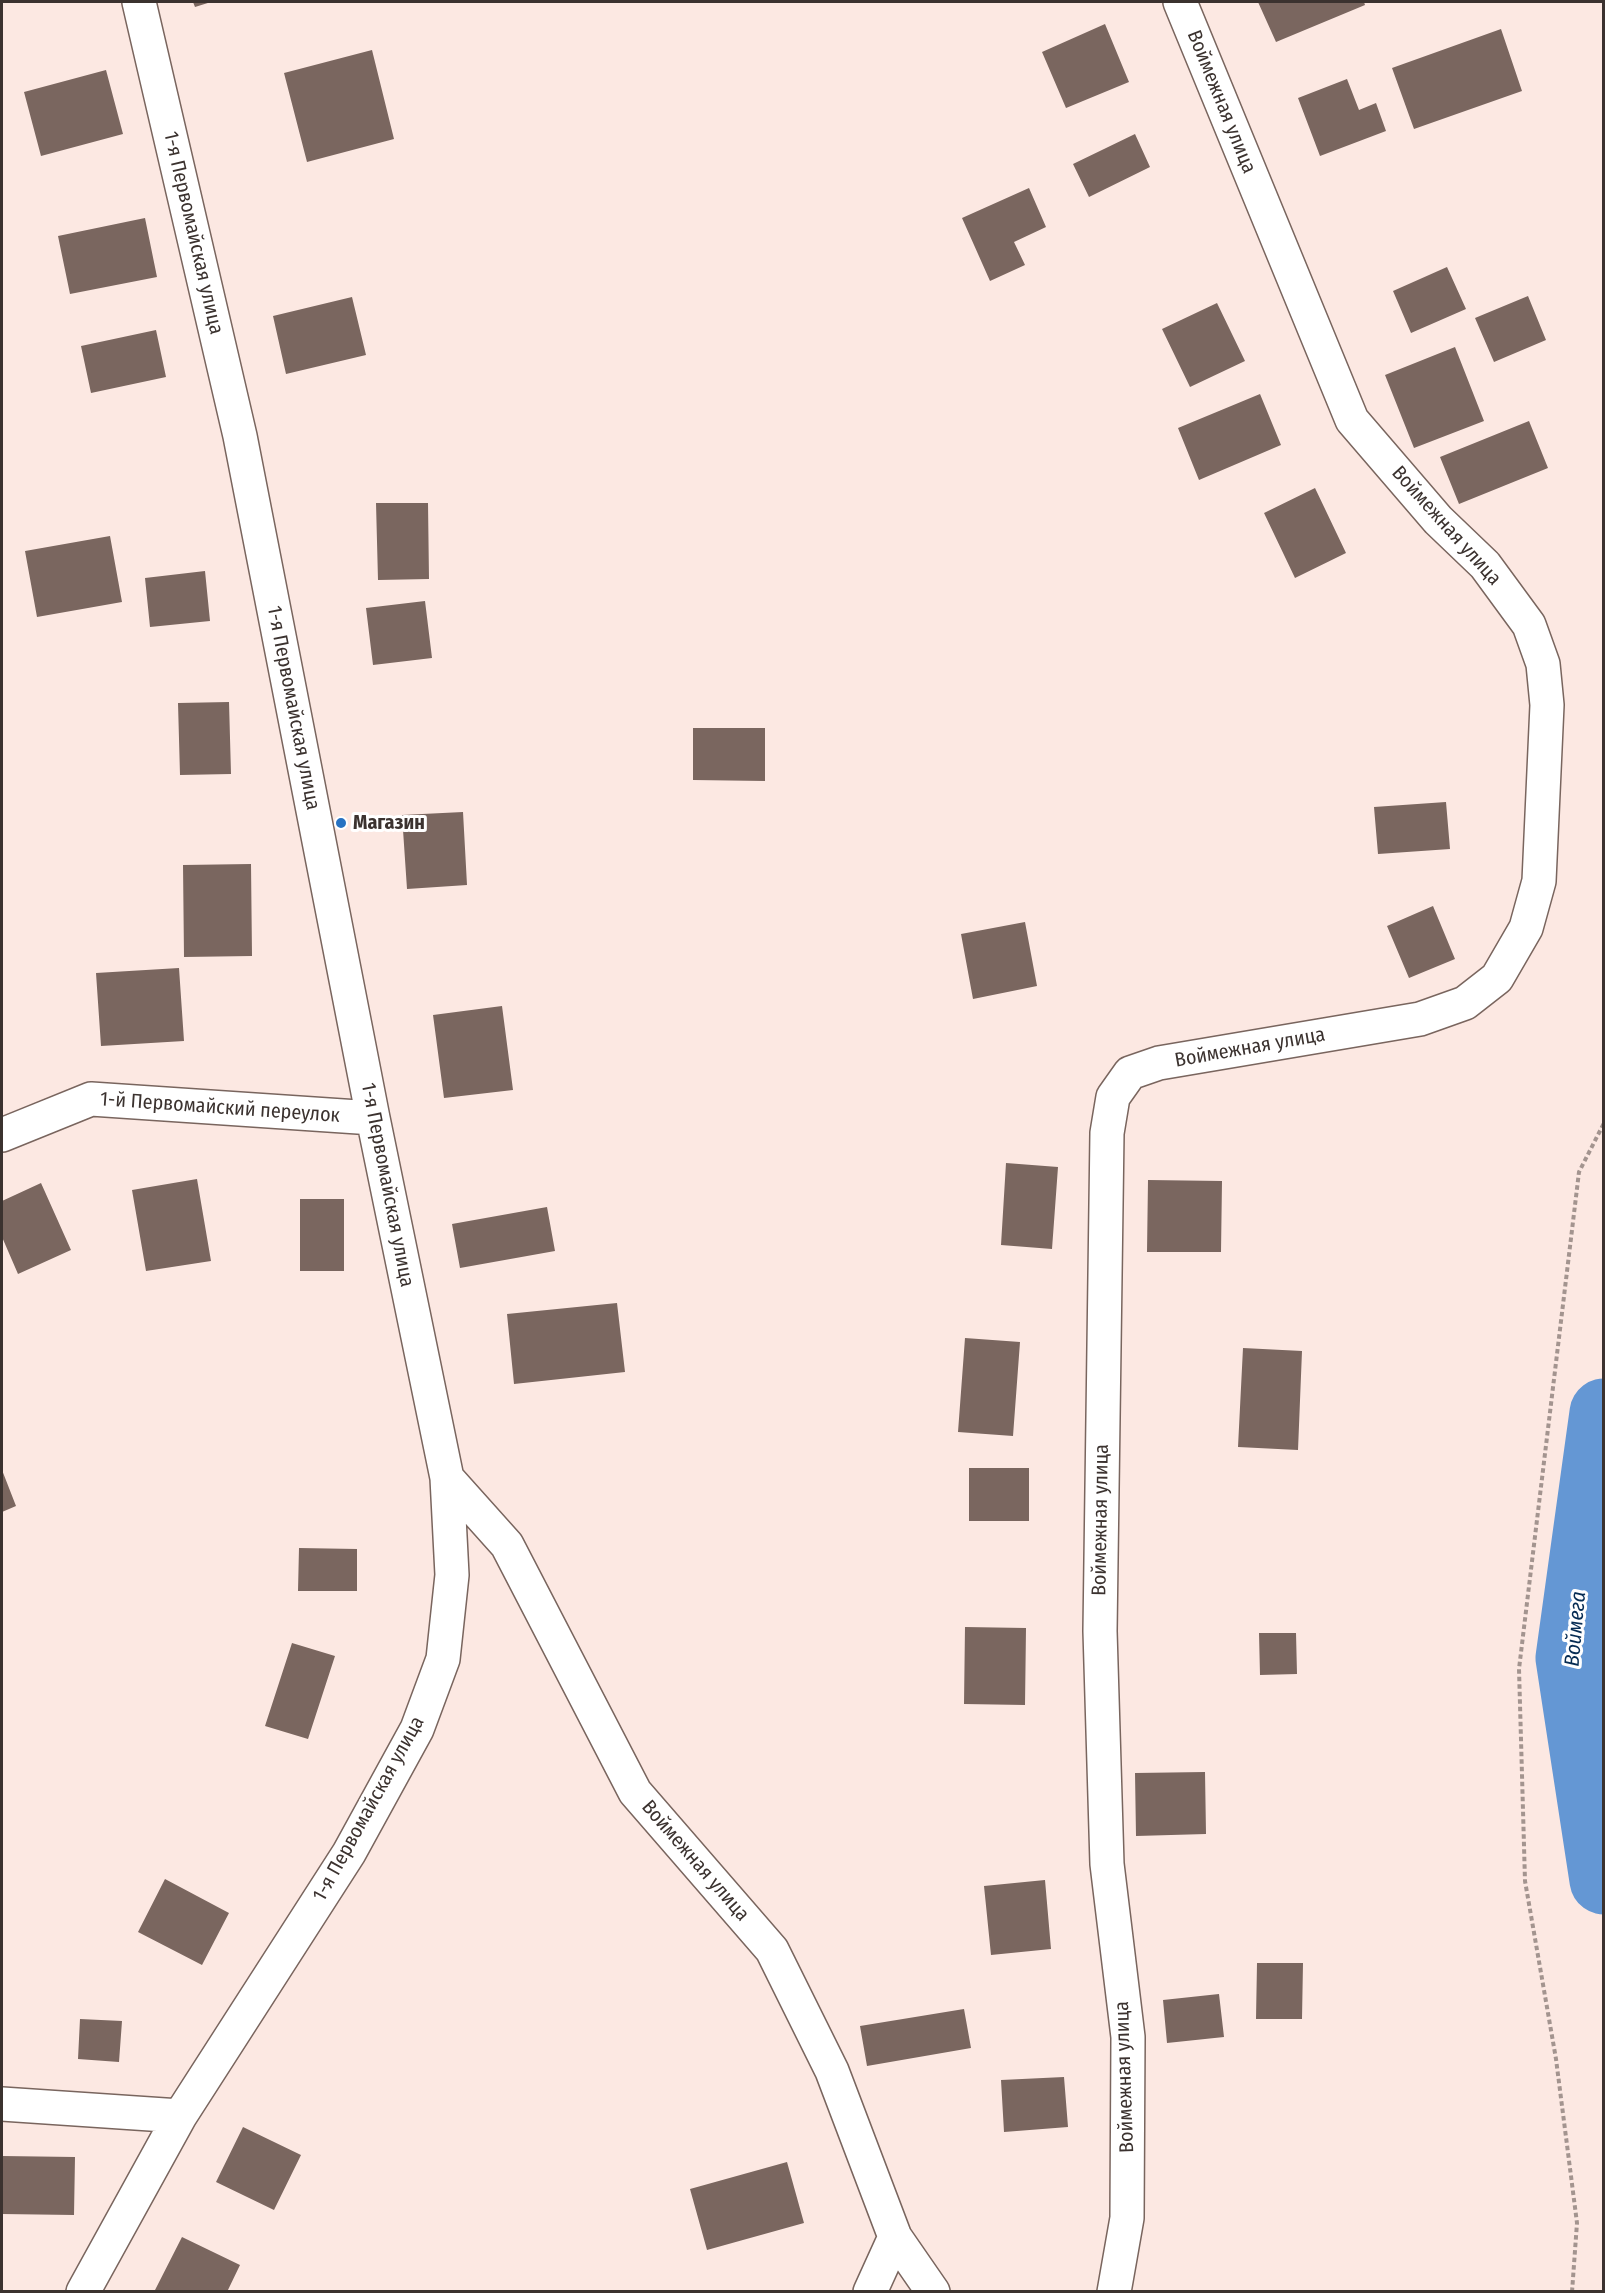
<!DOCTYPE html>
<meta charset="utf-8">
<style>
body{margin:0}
#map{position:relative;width:1605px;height:2293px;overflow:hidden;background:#fce8e2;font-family:"Fira Sans Condensed",sans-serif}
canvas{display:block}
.frame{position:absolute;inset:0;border:3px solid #3b322f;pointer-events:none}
</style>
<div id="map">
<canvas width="1605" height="2293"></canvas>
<div class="frame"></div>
</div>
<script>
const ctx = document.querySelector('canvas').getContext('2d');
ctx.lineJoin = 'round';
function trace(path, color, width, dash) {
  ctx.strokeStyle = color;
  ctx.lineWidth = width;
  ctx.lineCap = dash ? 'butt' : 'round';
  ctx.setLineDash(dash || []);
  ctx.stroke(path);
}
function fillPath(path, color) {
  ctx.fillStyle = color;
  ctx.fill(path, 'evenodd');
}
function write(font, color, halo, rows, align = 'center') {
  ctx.font = font + ' "Fira Sans Condensed",sans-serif';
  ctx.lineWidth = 6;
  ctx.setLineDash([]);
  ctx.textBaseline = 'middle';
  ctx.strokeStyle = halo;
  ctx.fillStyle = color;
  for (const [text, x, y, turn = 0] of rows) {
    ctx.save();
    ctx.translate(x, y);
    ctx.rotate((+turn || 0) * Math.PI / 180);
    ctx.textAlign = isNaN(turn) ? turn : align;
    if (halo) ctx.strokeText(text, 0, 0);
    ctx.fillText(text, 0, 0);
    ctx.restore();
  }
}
const river = new Path2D(`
 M1604,1413L1570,1658L1604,1880`);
const building = new Path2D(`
 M193,2H211L195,7Z
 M1258,2H1364L1365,5L1276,42Z
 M1105,24L1129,82L1066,108L1042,52Z
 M1501,29L1522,91L1414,129L1392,68Z
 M372,50L394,139L307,162L284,73Z
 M106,70L123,134L41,156L24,92Z
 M1347,79L1359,110L1376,103L1386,131L1320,156L1298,98Z
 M1135,134L1150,167L1089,197L1073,164Z
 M1029,188L1046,227L1014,242L1025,265L990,281L962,218Z
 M145,218L157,277L70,294L58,236Z
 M1447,267L1466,309L1411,333L1393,291Z
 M1528,296L1546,340L1494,362L1475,318Z
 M352,297L366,355L286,374L273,316Z
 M1217,303L1245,361L1190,387L1162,329Z
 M156,330L166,377L91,393L81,346Z
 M1455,347L1484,421L1414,448L1385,375Z
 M1260,394L1281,445L1199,480L1178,428Z
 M1529,421L1548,468L1459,504L1440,457Z
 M1315,488L1346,553L1295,578L1264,513Z
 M376,503H428L429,579L378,580Z
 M110,536L122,602L37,617L25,551Z
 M205,571L210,621L150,627L145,578Z
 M425,601L432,658L373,665L366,608Z
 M229,702L231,774L180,775L178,703Z
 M693,728H765V781L693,780Z
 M1446,802L1450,849L1378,854L1374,807Z
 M463,812L467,885L407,889L402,815Z
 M251,864L252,956L184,957L183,865Z
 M1433,906L1455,959L1409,978L1387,926Z
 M1025,922L1037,986L973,999L961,934Z
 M179,968L184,1041L101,1046L96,973Z
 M502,1006L513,1090L444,1098L433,1015Z
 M1006,1163L1058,1167L1052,1249L1001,1245Z
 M197,1179L211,1261L146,1271L132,1190Z
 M1148,1180L1222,1181L1221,1252H1147Z
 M41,1183L71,1250L18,1274L2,1237V1201Z
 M300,1199H344V1271H300Z
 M547,1207L555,1251L460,1268L452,1224Z
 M617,1303L625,1372L514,1384L507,1314Z
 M965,1338L1020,1342L1013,1436L958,1432Z
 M1243,1348L1302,1351L1298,1450L1238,1447Z
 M969,1468H1029V1521H969Z
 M2,1470L16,1506L2,1512Z
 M299,1548L357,1549V1591H298Z
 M965,1627L1026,1628L1025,1705L964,1704Z
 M1259,1633H1296L1297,1674L1260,1675Z
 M292,1643L335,1656L308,1739L265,1726Z
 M1205,1772L1206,1834L1136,1836L1135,1773Z
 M165,1879L229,1913L202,1965L138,1932Z
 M1045,1880L1051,1949L991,1955L984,1886Z
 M1257,1963H1303L1302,2019H1256Z
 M1219,1994L1224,2037L1167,2043L1163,2000Z
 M964,2009L971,2048L867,2066L860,2026Z
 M80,2019L122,2021L119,2062L78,2059Z
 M1064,2077L1068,2127L1004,2132L1001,2080Z
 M243,2127L301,2155L274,2210L216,2182Z
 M2,2156L75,2157L74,2215L2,2214Z
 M787,2162L804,2223L707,2250L690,2189Z
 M182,2237L240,2265L227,2292H154Z`);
const path = new Path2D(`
 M1572,2292L1577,2223L1556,2059L1525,1881L1519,1669L1579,1172L1604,1123`);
const street = new Path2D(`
 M2,1135L91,1099L373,1118
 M447,1478L507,1545L635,1792L772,1950L832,2071L895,2237L933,2292
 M2,2104L180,2116
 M83,2292L180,2116L349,1853L417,1729L443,1659L452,1575L447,1478L373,1118L240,436L139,2
 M870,2292L895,2237
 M1114,2292L1127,2218L1128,2037L1107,1864L1100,1631L1107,1133L1113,1097L1130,1073L1159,1063L1420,1019L1465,1003L1497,978L1526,928L1539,881L1547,705L1543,664L1529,625L1485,565L1438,520L1352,420L1180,2`);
const markers = [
 [341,823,6,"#2772c2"]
];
const streetNames = [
 ["Воймежная улица",1221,102,68],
 ["1-я Первомайская улица",193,233,77],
 ["Воймежная улица",1446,526,48],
 ["1-я Первомайская улица",293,708,79],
 ["Воймежная улица",1250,1048,-10],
 ["1-й Первомайский переулок",220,1108,4],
 ["1-я Первомайская улица",387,1185,79],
 ["Воймежная улица",1101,1520,-89],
 ["1-я Первомайская улица",369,1809,-61],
 ["Воймежная улица",695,1861,49],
 ["Воймежная улица",1125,2077,-92]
];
const poiNames = [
 ["Магазин",353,823]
];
const waterNames = [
 ["Воймега",1576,1629,-85]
];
trace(river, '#6497d4', 69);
fillPath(building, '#7a665f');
trace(street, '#79655e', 36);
trace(path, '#a3948f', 4, [4.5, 3]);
trace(street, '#fff', 33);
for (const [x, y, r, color] of markers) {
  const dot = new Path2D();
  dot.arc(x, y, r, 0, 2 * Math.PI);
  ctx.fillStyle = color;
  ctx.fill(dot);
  trace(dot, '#fff', 2);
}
write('20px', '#3b322f', '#fff', streetNames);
write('bold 20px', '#3b322f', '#fff', poiNames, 'left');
write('italic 21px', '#062c53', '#fff', waterNames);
</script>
